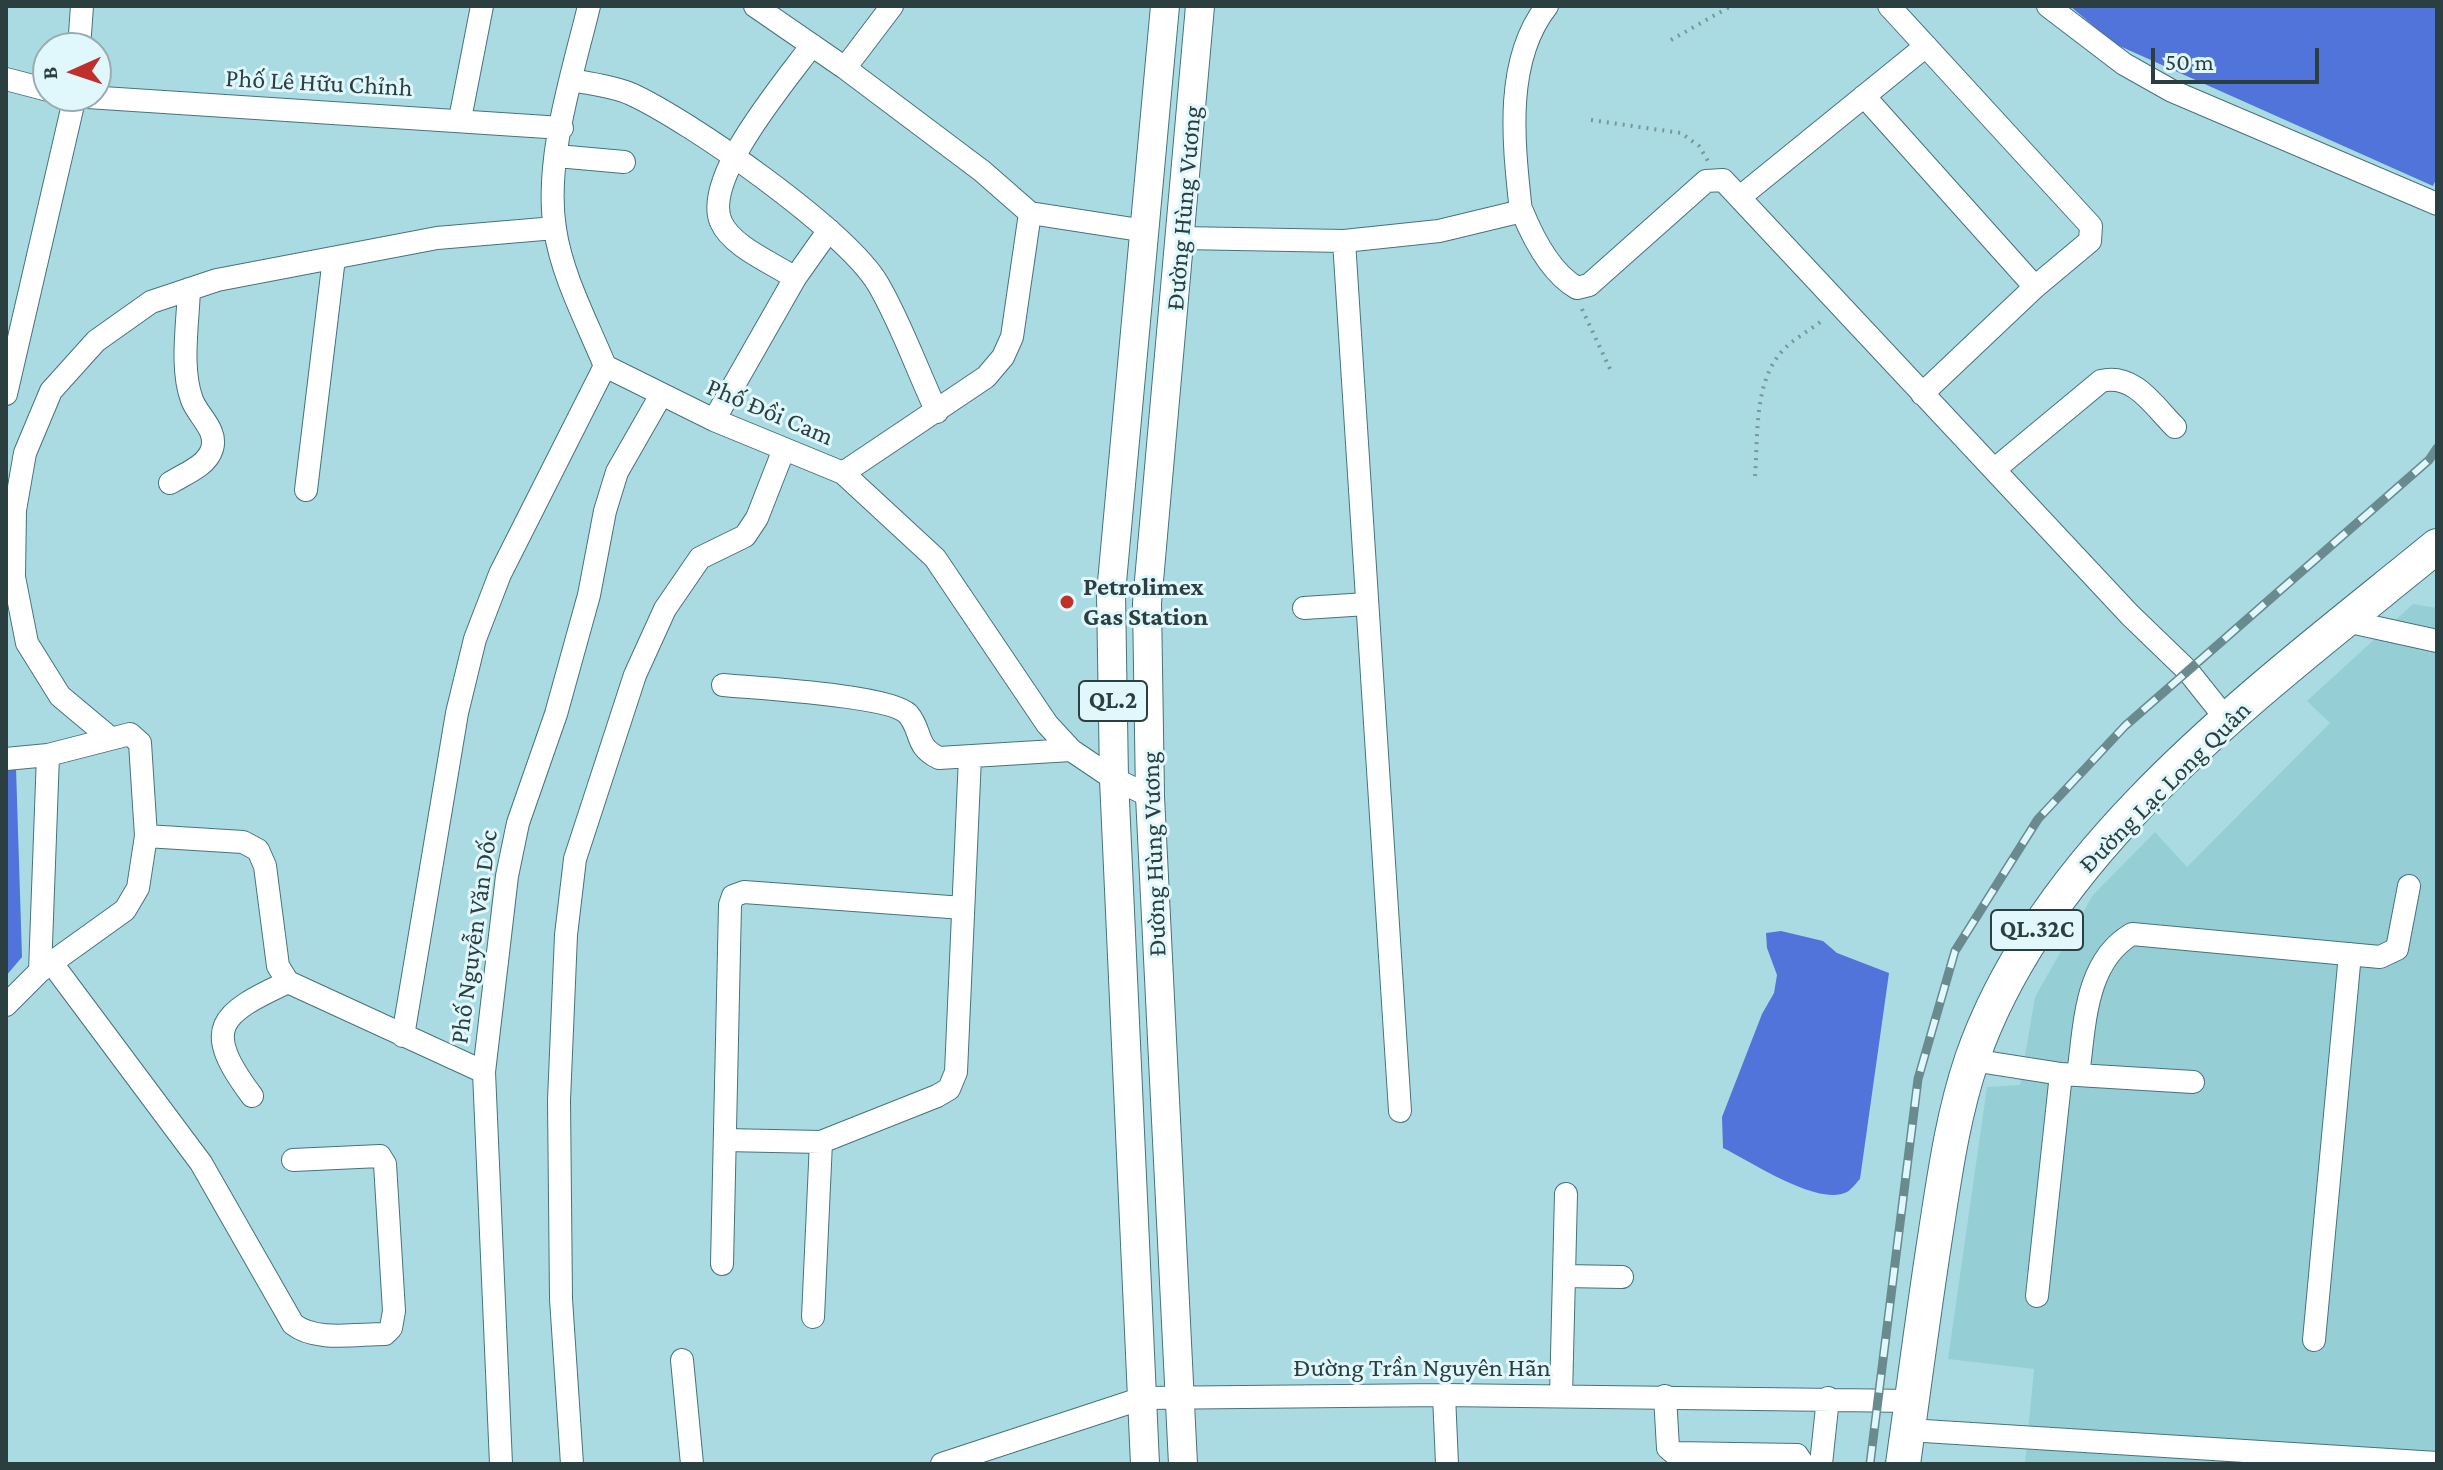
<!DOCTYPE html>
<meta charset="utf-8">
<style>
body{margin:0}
#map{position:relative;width:2443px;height:1470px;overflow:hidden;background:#abdbe2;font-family:"Crimson Pro",serif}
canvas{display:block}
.frame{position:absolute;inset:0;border:8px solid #2b3f41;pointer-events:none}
.north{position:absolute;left:32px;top:32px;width:80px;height:80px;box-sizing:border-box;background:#e0f7fb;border:2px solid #98adb1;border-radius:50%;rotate:267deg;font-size:22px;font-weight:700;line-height:32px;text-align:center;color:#2b3f41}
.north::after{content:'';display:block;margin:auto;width:28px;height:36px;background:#bf302c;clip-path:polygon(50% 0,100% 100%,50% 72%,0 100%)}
.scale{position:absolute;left:2151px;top:48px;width:168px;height:36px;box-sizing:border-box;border:4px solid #2b3f41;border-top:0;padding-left:10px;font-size:24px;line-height:28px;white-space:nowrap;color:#2b3f41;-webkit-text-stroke:6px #e0f7fb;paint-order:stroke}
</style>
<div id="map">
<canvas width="2443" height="1470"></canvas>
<div class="frame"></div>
<div class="north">B</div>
<div class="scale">50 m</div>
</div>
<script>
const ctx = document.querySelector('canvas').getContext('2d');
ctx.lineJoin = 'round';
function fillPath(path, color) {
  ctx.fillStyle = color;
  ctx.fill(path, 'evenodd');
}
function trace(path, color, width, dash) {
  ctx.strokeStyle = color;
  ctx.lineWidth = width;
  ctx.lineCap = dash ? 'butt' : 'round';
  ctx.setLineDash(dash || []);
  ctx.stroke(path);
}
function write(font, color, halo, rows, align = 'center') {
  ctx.font = font + ' "Crimson Pro",serif';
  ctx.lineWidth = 6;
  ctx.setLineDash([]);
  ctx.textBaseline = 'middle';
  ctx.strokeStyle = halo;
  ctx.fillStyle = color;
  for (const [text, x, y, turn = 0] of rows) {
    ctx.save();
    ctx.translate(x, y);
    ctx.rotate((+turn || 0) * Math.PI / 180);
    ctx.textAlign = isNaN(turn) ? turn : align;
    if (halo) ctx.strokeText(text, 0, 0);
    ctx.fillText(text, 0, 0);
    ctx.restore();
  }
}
const built = new Path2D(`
 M2413,604L2437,608V1464H2025L2034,1369L1948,1359L1987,1087L2020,1085L2035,997L2093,895L2155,832L2187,867L2330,723L2307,701Z`);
const water = new Path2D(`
 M2070,6H2437V177L2433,186L2115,44Z
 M16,768L22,957L6,976V769Z
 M1781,931L1823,941L1837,953L1889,973L1860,1179C1857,1182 1851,1190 1847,1192C1818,1207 1750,1161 1723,1148L1722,1117L1762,1014L1774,993L1777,975L1767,948L1766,933Z`);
const path = new Path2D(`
 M1671,40L1731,6
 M1591,120L1681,133L1699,146L1708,161
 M1582,309L1611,371
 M1755,476C1758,438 1754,386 1779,355C1789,341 1809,331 1823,320`);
const minor = new Path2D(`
 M589,6C573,73 544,160 555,229C562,276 587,322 605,366L714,420L843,473L935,558L1047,724L1071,750L1114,779L1150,796
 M755,6L845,68L982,171L1030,213L1146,231
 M1889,6L2091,226L2090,241L2035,287L1922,394
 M2048,6L2124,64L2172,91L2437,204
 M79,48L82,6
 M845,68L892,6
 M6,79L48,90
 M572,80C591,84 613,86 631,94C690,121 846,230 878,284C901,323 917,370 937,412
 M72,96L562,128
 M1864,96L2035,287
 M460,119L482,6
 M557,156L624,162
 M1740,197L1926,46
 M1521,212C1514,146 1503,62 1547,6
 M1182,238L1344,241L1439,231L1522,211C1533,238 1551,273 1577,288L1589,285L1706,181L1723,180L2130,615L2188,671L2227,720
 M1344,241L1400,1111
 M795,278C773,263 732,247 721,222C702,178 786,81 812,45
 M6,394L75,96
 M714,420L795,278L829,230
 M1995,469L2101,381C2134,373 2153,405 2175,427
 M843,473L986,377L1003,357L1012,337L1030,213
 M170,483C184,474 207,466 212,449C218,430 198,416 192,400C180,368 188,323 189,289
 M306,490L334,258
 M1304,608L1367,604
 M2346,621L2437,641
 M723,685C754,688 890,695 908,714C923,732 914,746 939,758L1071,750
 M109,737L60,696L27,643L14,577L15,510L25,453L51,391L96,341L151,302L217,280L437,238L555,228
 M6,759L48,755L130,734L140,743L146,836L138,888L125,910L40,971L6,1005
 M146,836L243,842L258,850L265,866L278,966L288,982L484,1072
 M51,962L201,1163L293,1324C315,1342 356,1334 385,1334L391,1328L394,1311L385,1164L380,1156L293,1160
 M40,971L48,755
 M403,1036L457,713L475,639L500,574L605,366
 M1972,1060L2061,1074L2193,1082
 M2078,1075C2085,1027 2084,962 2132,934L2380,957L2397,949L2409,886
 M252,1096C201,1028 219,1014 288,982
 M725,1140L821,1142
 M722,1264L730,905L733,896L744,892L963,908
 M1564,1276L1622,1277
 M2037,1296L2061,1074
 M813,1317L821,1142L937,1096L949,1089L956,1072L970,757
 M2314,1340L2350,954
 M682,1360L692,1464
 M1444,1395L1447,1464
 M1561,1396L1566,1194
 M1665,1396L1668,1448L1674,1453L1797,1455L1803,1464
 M1908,1430L2437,1463
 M501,1464L484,1072L507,876L518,823L556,714L589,595L605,511L617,472L661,395
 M572,1464L561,1299L559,1100L566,935L575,859L635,675L665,609L700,558L745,536L757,518L784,449
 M942,1464L1143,1398L1444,1395L1912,1401
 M1821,1464L1828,1398`);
const major = new Path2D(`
 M1145,1464L1114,779L1111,593L1165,6
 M1183,1464L1150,796L1147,603L1200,6`);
const highway = new Path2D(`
 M1903,1464C1914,1386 1924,1308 1936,1231C1945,1173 1953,1115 1972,1059C2046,844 2267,685 2437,546`);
const rail = new Path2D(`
 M1870,1464L1918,1079L1955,951L2038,819L2125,726L2429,460L2437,448`);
const markers = [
 [1067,602,8,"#bf302c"]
];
const shields = [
 [1113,701,68],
 [2037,930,92]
];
const shieldNames = [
 ["QL.2",1113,701],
 ["QL.32C",2037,930]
];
const streetNames = [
 ["Phố Lê Hữu Chỉnh",319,83,3],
 ["Đường Hùng Vương",1184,208,-85],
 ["Phố Đồi Cam",770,412,23],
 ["Đường Lạc Long Quân",2165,787,-45],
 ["Đường Hùng Vương",1154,854,-92],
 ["Phố Nguyễn Văn Dốc",474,937,-82],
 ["Đường Trần Nguyên Hãn",1422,1368]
];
const poiNames = [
 ["Petrolimex",1083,587],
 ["Gas Station",1083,617]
];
fillPath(built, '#96ced6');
fillPath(water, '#5174da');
trace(minor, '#46737a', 24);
trace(major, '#46737a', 30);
trace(highway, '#46737a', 36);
trace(path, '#74989d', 4, [2, 6]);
trace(minor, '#fff', 22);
trace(major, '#fff', 28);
trace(highway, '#fff', 34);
trace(rail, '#698a8f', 9);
trace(rail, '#e0f7fb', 6, [18]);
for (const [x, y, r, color] of markers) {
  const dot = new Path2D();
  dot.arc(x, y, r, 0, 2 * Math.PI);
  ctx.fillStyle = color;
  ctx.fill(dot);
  trace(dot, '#e0f7fb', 3);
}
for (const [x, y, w] of shields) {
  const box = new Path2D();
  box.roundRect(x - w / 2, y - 20, w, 40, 6);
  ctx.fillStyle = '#e0f7fb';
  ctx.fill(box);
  trace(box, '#2b3f41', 2);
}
write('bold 24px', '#2b3f41', null, shieldNames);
write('26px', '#2b3f41', '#e0f7fb', streetNames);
write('bold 26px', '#2b3f41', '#e0f7fb', poiNames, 'left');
</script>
